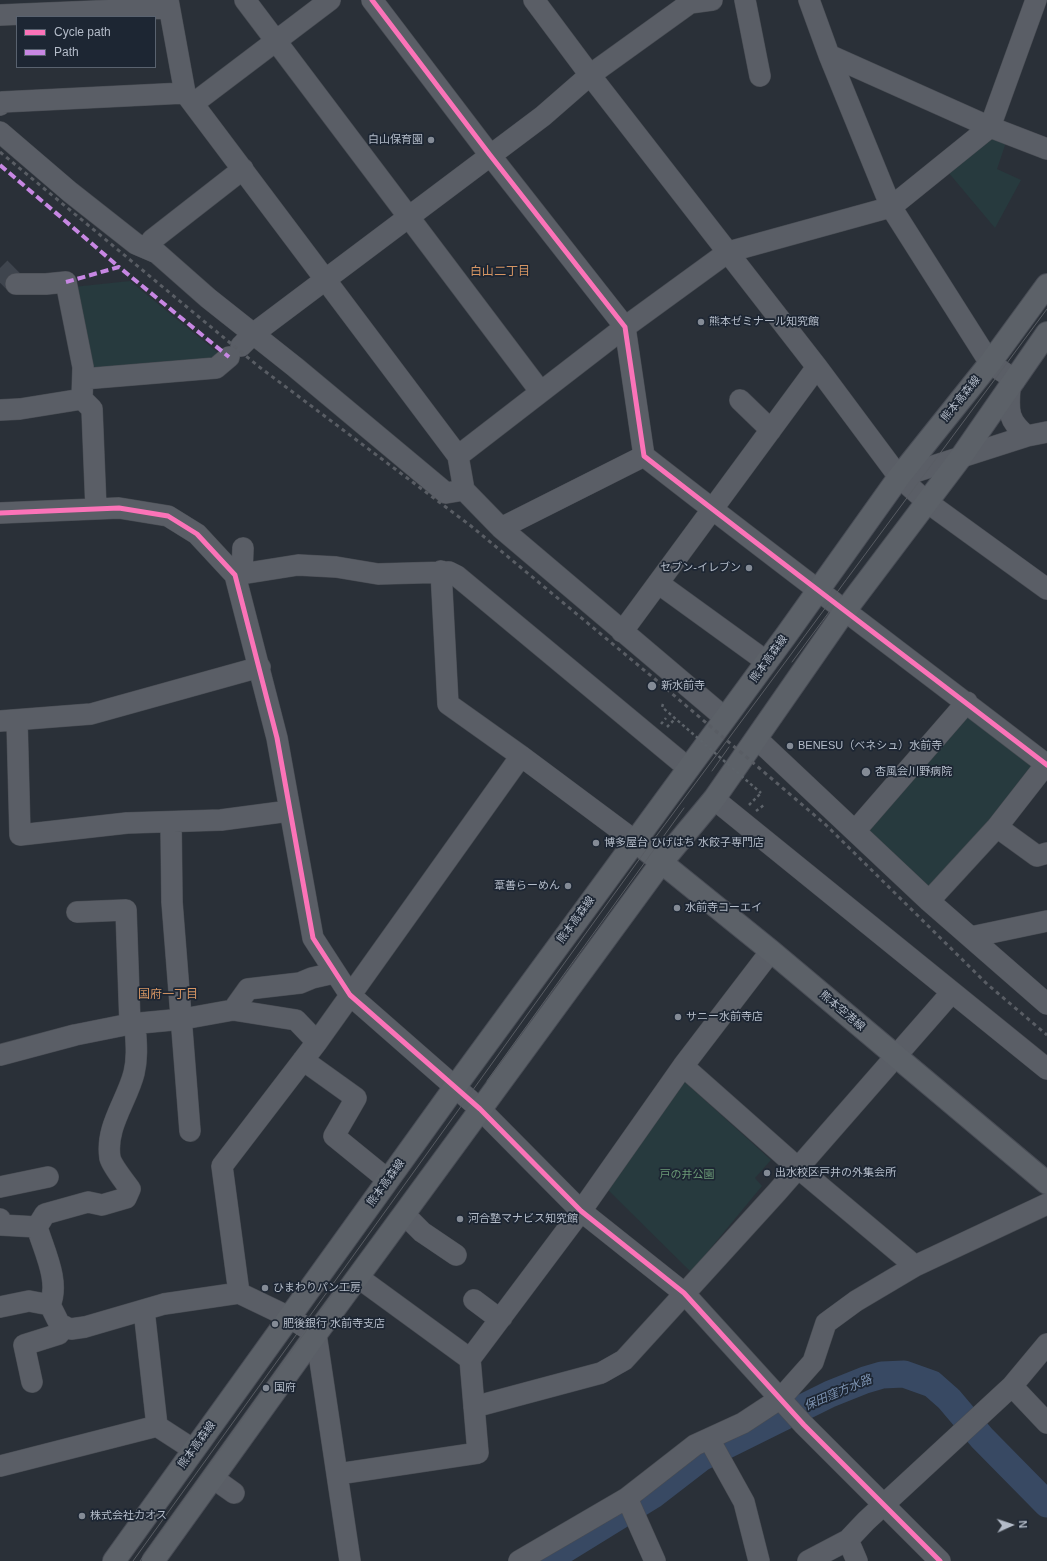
<!DOCTYPE html>
<meta charset="utf-8">
<style>
body{margin:0}
#map{position:relative;width:1047px;height:1561px;overflow:hidden;background:#2a3038;font-family:Helvetica,sans-serif}
canvas{display:block}
.legend{position:absolute;left:16px;top:16px;width:140px;height:52px;box-sizing:border-box;background:#1d2633;border:1px solid #59626f;margin:0;padding:5px 7px;list-style:none;font-size:12px;color:#b4bcc9}
.legend li{display:flex;align-items:center;gap:8px;height:20px}
.legend b{width:20px;border:1px solid #59626f}
.north{position:absolute;left:991px;top:1505px;width:40px;height:40px;-webkit-text-stroke:3px #1d2633;paint-order:stroke;rotate:87deg;font-size:11px;font-weight:700;line-height:16px;text-align:center;color:#b4bcc9}
.north::after{content:'';display:block;margin:auto;width:14px;height:18px;background:#b4bcc9;clip-path:polygon(50% 0,100% 100%,50% 72%,0 100%)}
</style>
<div id="map">
<canvas width="1047" height="1561"></canvas>
<ul class="legend">
<li><b style="height:5px;background:#fb73b8"></b>Cycle path</li>
<li><b style="height:5px;background:#c787e3"></b>Path</li>
</ul>
<div class="north">N</div>
</div>
<script>
const ctx = document.querySelector('canvas').getContext('2d');
ctx.lineJoin = 'round';
function fillPath(path, color) {
  ctx.fillStyle = color;
  ctx.fill(path, 'evenodd');
}
function trace(path, color, width, dash) {
  ctx.strokeStyle = color;
  ctx.lineWidth = width;
  ctx.lineCap = dash ? 'butt' : 'round';
  ctx.setLineDash(dash || []);
  ctx.stroke(path);
}
function write(font, color, halo, rows, align = 'center') {
  ctx.font = font + ' Helvetica,"Noto Sans JP",sans-serif';
  ctx.lineWidth = 3.5;
  ctx.setLineDash([]);
  ctx.textBaseline = 'middle';
  ctx.strokeStyle = halo;
  ctx.fillStyle = color;
  for (const [text, x, y, turn = 0] of rows) {
    ctx.save();
    ctx.translate(x, y);
    ctx.rotate((+turn || 0) * Math.PI / 180);
    ctx.textAlign = isNaN(turn) ? turn : align;
    if (halo) ctx.strokeText(text, 0, 0);
    ctx.fillText(text, 0, 0);
    ctx.restore();
  }
}
const green = new Path2D(`
 M992,138L1006,142L997,169L1021,180L995,228L948,172Z
 M130,281L222,356L213,365L88,374L73,287Z
 M968,709L1038,764L930,893L865,830Z
 M677,1075L771,1160L755,1178L762,1186L691,1272L601,1183Z`);
const river = new Path2D(`
 M546,1561L653,1495L701,1458L830,1394L865,1380L882,1375L904,1374L932,1384L949,1399L982,1438L1047,1504`);
const minorTunnel = new Path2D(`
 M0,268L16,284`);
const path = new Path2D(`
 M661,724L666,718
 M667,727L675,719
 M749,805L761,793
 M756,811L764,805`);
const minor = new Path2D(`
 M168,0L185,93L458,456L464,490L501,528L725,718
 M245,0L540,391
 M372,0L490,155L625,327L644,456C777,560 913,662 1047,765
 M534,0L590,75L817,367L899,477L927,502L1047,589
 M745,0L760,76
 M809,0L829,55L891,207L990,363L1015,380
 M0,15L169,8
 M829,55L990,127L1047,149
 M194,103L330,0
 M0,105L2,102L185,93
 M0,132L70,192L136,244L157,253L208,298L295,367L446,493L464,490
 M148,248L152,240L243,169
 M16,284H46L66,282L83,367L82,399L92,409L96,509
 M241,346L253,334L543,116L590,75L690,3L712,0
 M83,379L216,368L229,357
 M1010,388C1008,411 1008,421 1027,436
 M740,400L771,430
 M0,410L20,409L82,399
 M458,456L625,327L728,252L891,207L990,127L1036,0
 M899,477L1027,436L1047,432
 M0,513L119,508L168,516L197,534L235,575L277,738L313,938L350,995L480,1109L581,1211L684,1293L804,1425L940,1561
 M501,528L644,456
 M242,574L243,548
 M235,575L298,565L336,567L378,574L449,572L457,576L688,768
 M658,583L767,662
 M622,632L817,367
 M17,720L20,835L127,823L221,820L289,811
 M0,721L91,714L260,667
 M757,739L929,901L1047,1004
 M521,756L635,841
 M714,799L1047,1069
 M171,822L172,902L190,1131
 M997,827L1037,856L1047,853
 M855,831L967,702
 M929,901L997,827L1047,763
 M77,912L126,910L130,1024
 M971,937L1047,921
 M233,1010L248,989L300,983L312,978L334,973
 M0,1055L75,1035L130,1024L183,1019L233,1010L296,1020L317,1042
 M303,1060L356,1098L334,1136L388,1180
 M683,1066L771,951
 M0,1187L48,1177
 M404,1214L422,1232L456,1255
 M0,1219L1,1225L37,1227C44,1251 60,1281 50,1305
 M37,1227L45,1214L88,1202L102,1205L126,1198L130,1189C125,1182 112,1166 110,1158C105,1127 127,1101 134,1073C138,1056 136,1041 135,1024
 M359,1278L470,1359
 M239,1293L222,1166L317,1042L521,756L448,704L441,571
 M474,1300L494,1315L502,1317
 M0,1307L29,1301L50,1305L60,1325L71,1329L85,1327L164,1304L239,1293L289,1317L316,1334L350,1561
 M32,1382L24,1345L59,1334L64,1326
 M1012,1386L1047,1423
 M474,1407L601,1373L624,1360L777,1192L952,992
 M157,1426L194,1450
 M709,1439L744,1502L759,1561
 M0,1466L157,1426L144,1310
 M338,1474L478,1453L470,1359L581,1211L683,1066L797,1167L915,1266
 M213,1478L234,1493
 M627,1498L655,1561
 M848,1540L857,1561
 M519,1561L627,1498L695,1445L743,1423L781,1398L813,1362L826,1323L856,1301L915,1266L1047,1204
 M808,1561L848,1540L866,1521L1012,1386L1047,1344`);
const major = new Path2D(`
 M635,841L771,951L1047,1183
 M114,1561L455,1087L787,634L899,477L990,363L1047,285
 M153,1561L316,1334L661,863L714,799L844,612L961,457L1047,333`);
const tram = new Path2D(`
 M792,662L835,604
 M712,771L729,747
 M487,1081L684,808
 M133,1561L646,850L1047,309
 M140,1561L335,1291`);
const rail = new Path2D(`
 M0,152L258,366L471,526L656,680L826,825L987,984L1047,1035`);
const pathBridge = new Path2D(`
 M663,704L662,707L761,793`);
const quiet = new Path2D(`
 M0,165L119,267
 M66,282L119,267L229,357`);
const cycleway = new Path2D(`
 M372,0L490,155L625,327L644,456C777,560 913,662 1047,765
 M0,513L119,508L168,516L197,534L235,575L277,738L313,938L350,995L480,1109L581,1211L684,1293L804,1425L940,1561`);
const markers = [
 [431,140,4,"#848b96"],
 [701,322,4,"#848b96"],
 [749,568,4,"#848b96"],
 [652,686,5,"#848b96"],
 [790,746,4,"#848b96"],
 [866,772,5,"#848b96"],
 [596,843,4,"#848b96"],
 [568,886,4,"#848b96"],
 [677,908,4,"#848b96"],
 [678,1017,4,"#848b96"],
 [767,1173,4,"#848b96"],
 [460,1219,4,"#848b96"],
 [265,1288,4,"#848b96"],
 [275,1324,4,"#848b96"],
 [266,1388,4,"#848b96"],
 [82,1516,4,"#848b96"]
];
const poiNames = [
 ["白山保育園",423,140,"right"],
 ["熊本ゼミナール知究館",709,322],
 ["セブン-イレブン",741,568,"right"],
 ["新水前寺",661,686],
 ["BENESU（ベネシュ）水前寺",798,746],
 ["杏風会川野病院",875,772],
 ["博多屋台 ひげはち 水餃子専門店",604,843],
 ["葦善らーめん",560,886,"right"],
 ["水前寺コーエイ",685,908],
 ["サニー水前寺店",686,1017],
 ["出水校区戸井の外集会所",775,1173],
 ["河合塾マナビス知究館",468,1219],
 ["ひまわりパン工房",273,1288],
 ["肥後銀行 水前寺支店",283,1324],
 ["国府",274,1388],
 ["株式会社カオス",90,1516]
];
const streetNames = [
 ["熊本高森線",961,399,-51],
 ["熊本高森線",769,659,-54],
 ["熊本高森線",576,920,-54],
 ["熊本空港線",842,1011,40],
 ["熊本高森線",386,1183,-54],
 ["熊本高森線",197,1445,-54]
];
const parkNames = [
 ["戸の井公園",687,1175]
];
const neighbourhoodNames = [
 ["白山二丁目",500,272],
 ["国府一丁目",168,995]
];
const waterNames = [
 ["保田窪方水路",838,1393,-23]
];
fillPath(green, '#273a3e');
trace(river, '#384963', 27);
trace(minorTunnel, '#3f454e', 21, [21, 10]);
trace(minor, '#484c53', 22);
trace(major, '#484c55', 24);
trace(path, '#5d636a', 2.5, [3, 3]);
trace(minor, '#5a5e66', 21);
trace(major, '#5c6168', 22);
trace(tram, '#595d64', 1);
trace(rail, '#595d64', 3, [4, 4]);
trace(pathBridge, '#5d636a', 2.5, [3, 3]);
trace(quiet, '#c787e3', 4, [8, 4]);
trace(cycleway, '#fb73b8', 5);
for (const [x, y, r, color] of markers) {
  const dot = new Path2D();
  dot.arc(x, y, r, 0, 2 * Math.PI);
  ctx.fillStyle = color;
  ctx.fill(dot);
  trace(dot, '#1d2633', 1.5);
}
write('11px', '#b4bcc9', '#1d2633', poiNames, 'left');
write('11px', '#b4bcc9', '#1d2633', streetNames);
write('11px', '#6b9a76', '#1d2633', parkNames);
write('12px', '#d59563', '#1d2633', neighbourhoodNames);
write('italic 12px', '#7c92b1', '#1d2633', waterNames);
</script>
